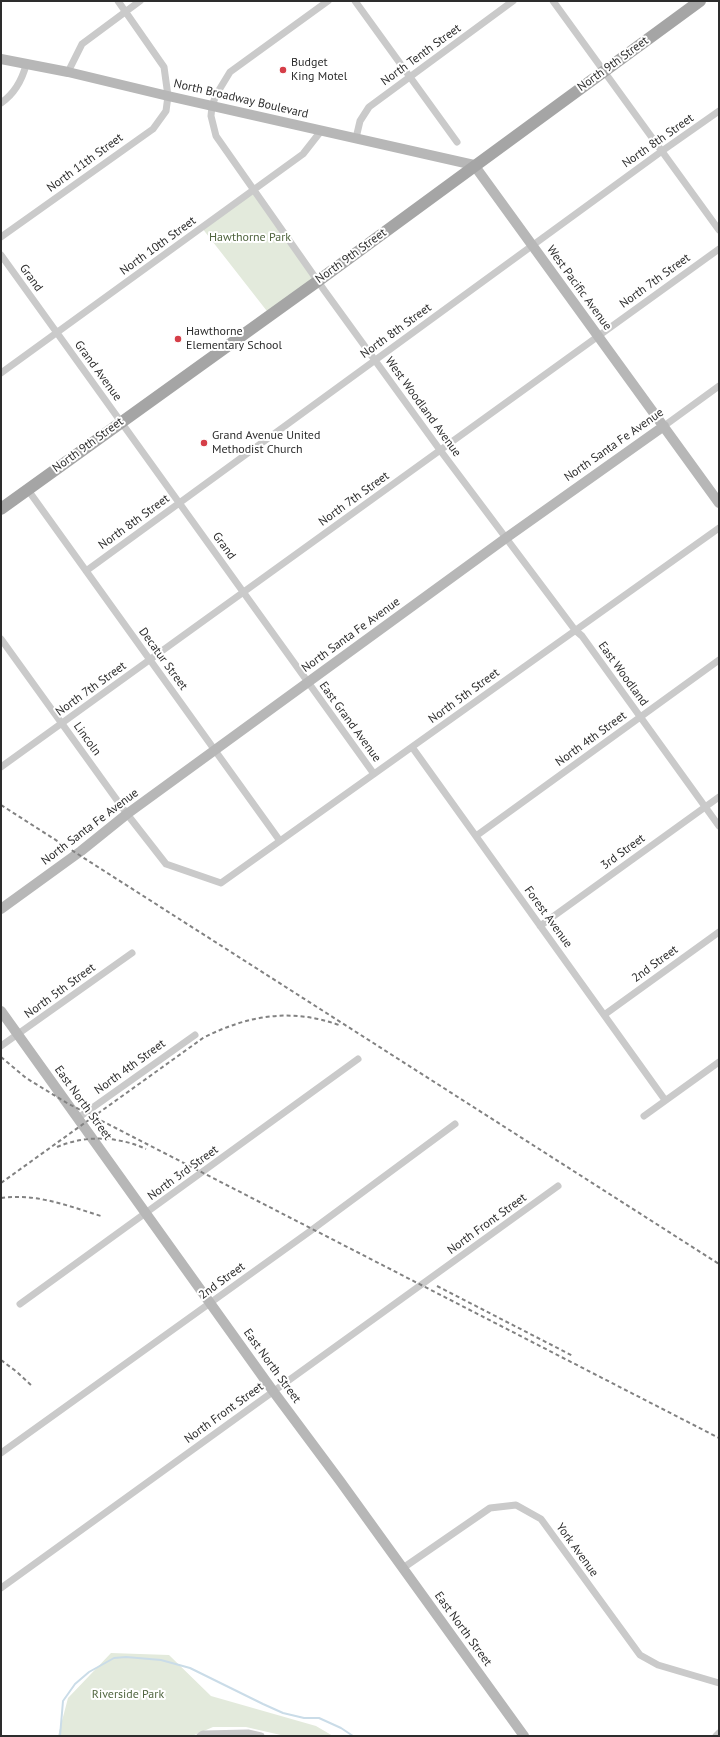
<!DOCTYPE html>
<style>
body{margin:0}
#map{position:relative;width:720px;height:1737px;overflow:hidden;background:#fff;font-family:"PT Sans",sans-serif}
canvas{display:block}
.frame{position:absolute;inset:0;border:2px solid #2d2d2d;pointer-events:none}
</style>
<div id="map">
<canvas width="720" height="1737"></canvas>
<div class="frame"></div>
</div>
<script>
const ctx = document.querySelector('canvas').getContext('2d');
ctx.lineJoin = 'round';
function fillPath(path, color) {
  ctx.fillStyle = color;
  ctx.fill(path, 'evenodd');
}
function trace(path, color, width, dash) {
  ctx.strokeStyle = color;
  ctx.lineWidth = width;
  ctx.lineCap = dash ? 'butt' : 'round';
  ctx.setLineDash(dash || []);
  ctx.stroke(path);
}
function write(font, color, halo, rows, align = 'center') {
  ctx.font = font + ' "PT Sans",sans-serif';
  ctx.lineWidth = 4;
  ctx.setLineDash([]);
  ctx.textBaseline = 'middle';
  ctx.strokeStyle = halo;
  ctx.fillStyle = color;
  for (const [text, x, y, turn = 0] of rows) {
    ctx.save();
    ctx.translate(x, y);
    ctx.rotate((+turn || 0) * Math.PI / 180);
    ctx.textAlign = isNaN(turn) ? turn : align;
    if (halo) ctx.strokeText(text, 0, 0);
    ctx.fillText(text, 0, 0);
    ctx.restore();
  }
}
const green = new Path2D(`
 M254,189L318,281L270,315L202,228Z
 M111,1653L169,1655L211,1696L316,1726L333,1736H285L246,1727H213L192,1736H58L68,1698Z`);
const stream = new Path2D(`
 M60,1736L63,1701L75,1684L89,1672L114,1658L126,1657L161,1660L190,1668L263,1704L283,1713L304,1718H319L341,1728L353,1736`);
const street = new Path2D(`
 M328,1L230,72L216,95L212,106L211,116L216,136L324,290L440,450L575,630L582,636L719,826
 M355,1L457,142
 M553,1L719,230
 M68,72L82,44L140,1
 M1,103C14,94 22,80 26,65
 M356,138L360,121L369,107L513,1
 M1,237L153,129L166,111L168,96L164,67L118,1
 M1,255L374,774
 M1,373L303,154L321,131
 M664,426L719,386
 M28,490L280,841
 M86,571L662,151L719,111
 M1,639L127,814L166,864L221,883L719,528
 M412,747L665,1100
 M1,767L719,249
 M476,836L719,660
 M540,926L719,797
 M604,1015L719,932
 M1,1046L132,953
 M644,1116L719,1062
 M78,1118L195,1035
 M20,1304L358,1059
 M1,1453L309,1232L455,1124
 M403,1568L490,1508L516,1505L541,1519L640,1655L658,1665L719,1683
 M1,1588L558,1186
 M200,1736L203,1734L248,1733L261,1736
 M716,1736L719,1733`);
const secondary = new Path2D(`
 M1,59L68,72L168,96L474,165L719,503
 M1,909L81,851L127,814L506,538L664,426
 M1,1011L273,1391L340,1481L524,1736`);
const primary = new Path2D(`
 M1,509L318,281L700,1`);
const rail = new Path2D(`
 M1,805L719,1264
 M1,1057L26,1078L67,1103L719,1438
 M57,1147C85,1135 118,1136 146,1149
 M1,1183L203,1038C248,1015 291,1008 339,1025
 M1,1198C37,1193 68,1206 101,1216
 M437,1286L573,1356
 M1,1360L17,1372L31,1385`);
const markers = [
 [283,70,4,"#d53e48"],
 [178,339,4,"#d53e48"],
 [204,443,4,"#d53e48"]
];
const streetNames = [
 ["North Tenth Street",421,55,-36],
 ["North 9th Street",613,64,-36],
 ["North Broadway Boulevard",241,99,13],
 ["North 8th Street",658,141,-35],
 ["North 11th Street",85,163,-36],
 ["North 10th Street",158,246,-36],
 ["North 9th Street",351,256,-36],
 ["Grand",31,278,54],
 ["North 7th Street",655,281,-36],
 ["West Pacific Avenue",579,288,54],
 ["North 8th Street",396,331,-36],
 ["Grand Avenue",98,371,54],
 ["West Woodland Avenue",423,407,54],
 ["North 9th Street",88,445,-36],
 ["North Santa Fe Avenue",614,445,-35],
 ["North 7th Street",354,499,-36],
 ["North 8th Street",134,522,-36],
 ["Grand",224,546,54],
 ["North Santa Fe Avenue",351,635,-36],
 ["Decatur Street",163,659,54],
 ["East Woodland",623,674,54],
 ["North 7th Street",91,689,-36],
 ["North 5th Street",464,696,-36],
 ["East Grand Avenue",350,722,54],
 ["Lincoln",87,739,54],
 ["North 4th Street",591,739,-36],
 ["North Santa Fe Avenue",90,827,-37],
 ["3rd Street",623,852,-36],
 ["Forest Avenue",548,917,54],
 ["2nd Street",655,964,-36],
 ["North 5th Street",60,991,-36],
 ["North 4th Street",130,1067,-36],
 ["East North Street",83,1103,54],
 ["North 3rd Street",183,1173,-36],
 ["North Front Street",487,1224,-36],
 ["2nd Street",222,1281,-36],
 ["East North Street",272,1366,54],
 ["North Front Street",224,1413,-36],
 ["York Avenue",577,1550,54],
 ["East North Street",463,1629,54]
];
const poiNames = [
 ["Budget",291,63],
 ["King Motel",291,77],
 ["Hawthorne",186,332],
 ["Elementary School",186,346],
 ["Grand Avenue United",212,436],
 ["Methodist Church",212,450]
];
const parkNames = [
 ["Hawthorne Park",250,238],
 ["Riverside Park",128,1695]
];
fillPath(green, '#e3eadc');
trace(stream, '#cadce8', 2);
trace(street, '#cacaca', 7);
trace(secondary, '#b7b7b7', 10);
trace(primary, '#a5a5a5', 12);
trace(rail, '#828282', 2, [4, 3]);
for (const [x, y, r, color] of markers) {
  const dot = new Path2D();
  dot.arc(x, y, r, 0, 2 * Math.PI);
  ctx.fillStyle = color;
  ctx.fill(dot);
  trace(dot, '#fff', 1.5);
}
write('12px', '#2d2d2d', '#fff', streetNames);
write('12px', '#2d2d2d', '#fff', poiNames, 'left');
write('12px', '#50653f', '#fff', parkNames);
</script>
